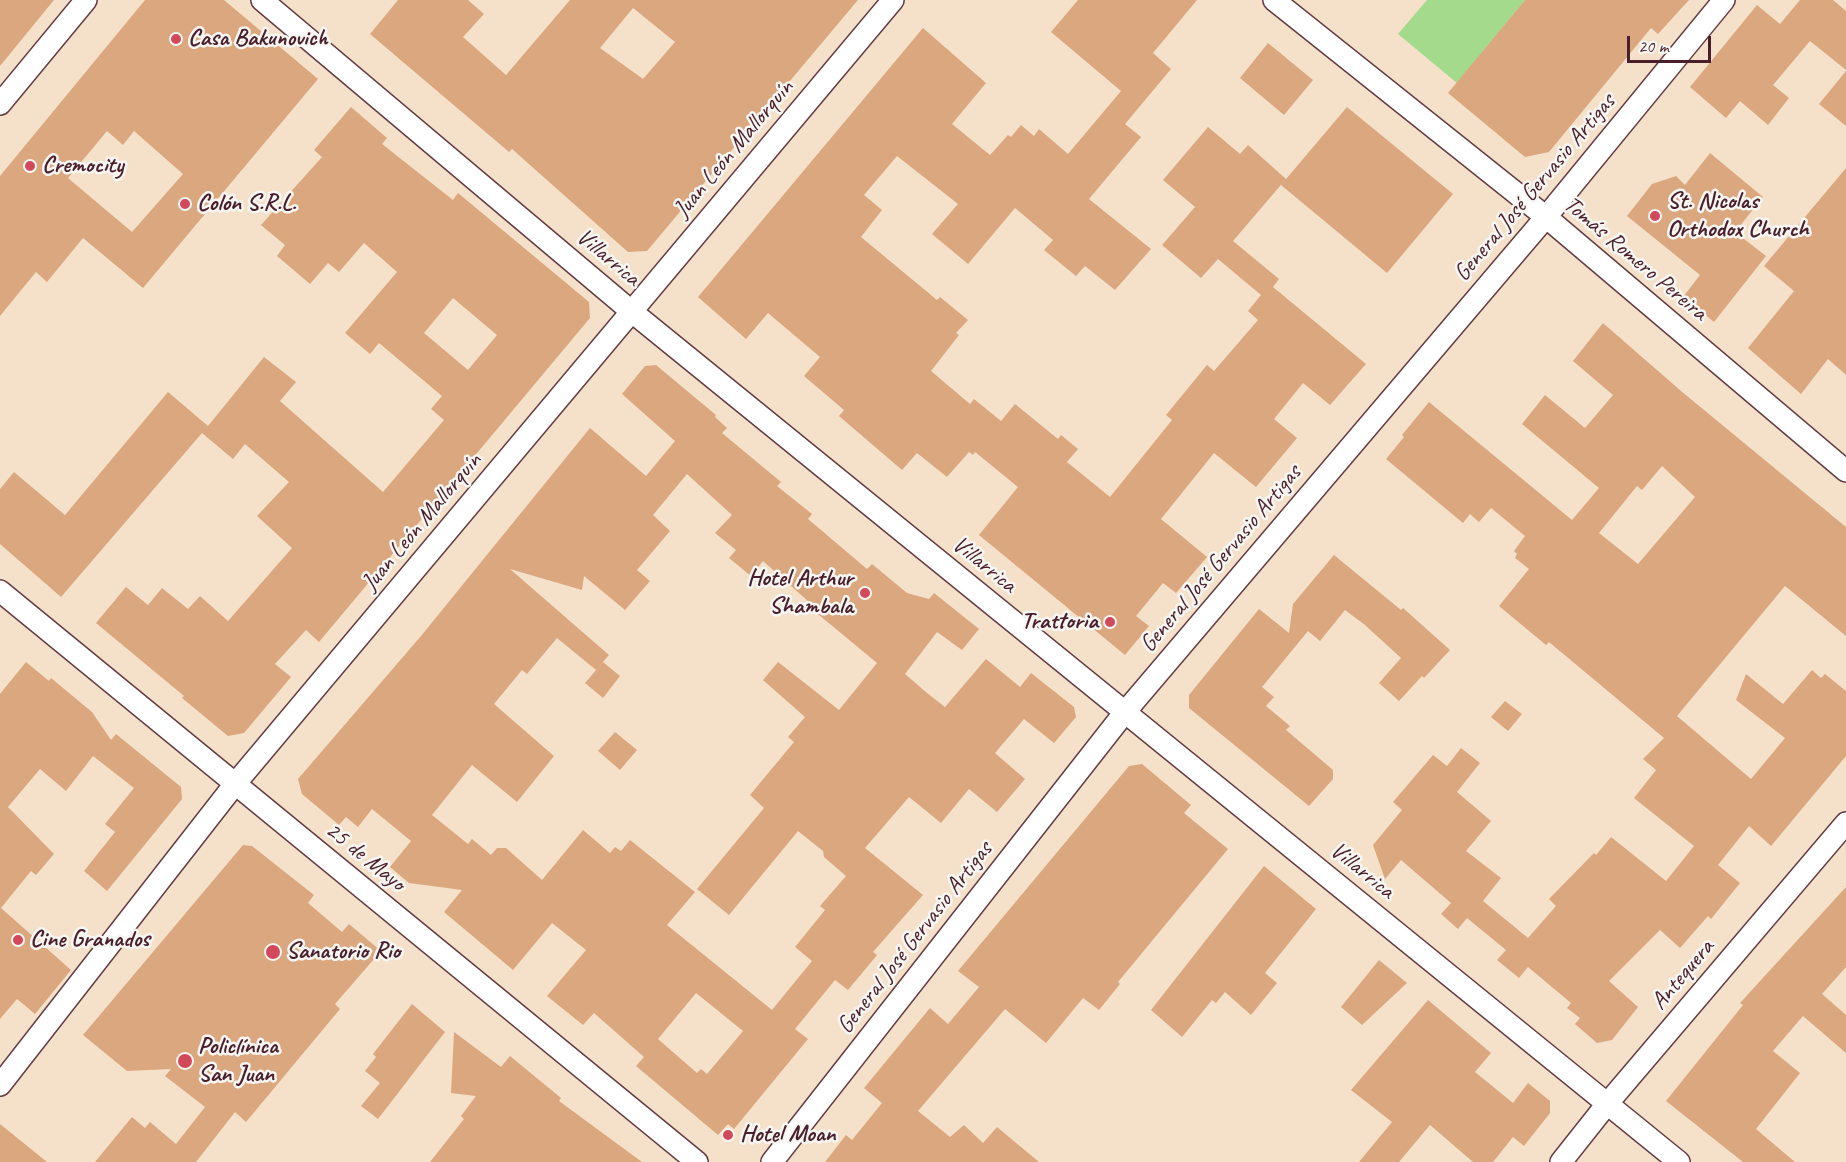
<!DOCTYPE html>
<meta charset="utf-8">
<style>
body{margin:0}
#map{position:relative;width:1846px;height:1162px;overflow:hidden;background:#f5e1ca;font-family:Caveat,sans-serif}
canvas{display:block}
.scale{position:absolute;left:1627px;top:36px;width:84px;height:27px;box-sizing:border-box;border:3px solid #4a1f2b;border-top:0;padding-left:8px;font-size:18px;line-height:21px;white-space:nowrap;color:#4a1f2b;-webkit-text-stroke:4px #f6f6f2;paint-order:stroke}
</style>
<div id="map">
<canvas width="1846" height="1162"></canvas>
<div class="scale">20 m</div>
</div>
<script>
const ctx = document.querySelector('canvas').getContext('2d');
ctx.lineJoin = 'round';
function fillPath(path, color) {
  ctx.fillStyle = color;
  ctx.fill(path, 'evenodd');
}
function trace(path, color, width, dash) {
  ctx.strokeStyle = color;
  ctx.lineWidth = width;
  ctx.lineCap = dash ? 'butt' : 'round';
  ctx.setLineDash(dash || []);
  ctx.stroke(path);
}
function write(font, color, halo, rows, align = 'center') {
  ctx.font = font + ' Caveat,sans-serif';
  ctx.lineWidth = 5;
  ctx.setLineDash([]);
  ctx.textBaseline = 'middle';
  ctx.strokeStyle = halo;
  ctx.fillStyle = color;
  for (const [text, x, y, turn = 0] of rows) {
    ctx.save();
    ctx.translate(x, y);
    ctx.rotate((+turn || 0) * Math.PI / 180);
    ctx.textAlign = isNaN(turn) ? turn : align;
    if (halo) ctx.strokeText(text, 0, 0);
    ctx.fillText(text, 0, 0);
    ctx.restore();
  }
}
const green = new Path2D(`
 M1427,0H1525L1457,83L1398,34Z`);
const building = new Path2D(`
 M0,0H54L0,66Z
 M145,0H224L318,79L143,288L83,238L47,282L36,272L0,316V176ZM107,131L123,145L134,131L183,174L132,232L68,178Z
 M398,0H468L484,14L463,37L506,75L570,0H858L647,251L628,252L512,149L509,152L370,34ZM633,8L675,42L643,79L600,48Z
 M1078,0H1197L1153,53L1171,69L1125,124L1141,137L1089,199L1151,249L1115,290L1085,266L1076,276L1044,250L1053,240L1015,208L968,264L932,234L958,204L897,156L864,195L882,210L861,237L937,300L940,297L968,320L956,333L959,335L931,371L970,404L974,399L1001,421L1015,404L1058,439L1061,435L1078,449L1067,462L1110,497L1172,420L1166,415L1207,365L1214,371L1258,320L1248,311L1261,295L1218,259L1201,278L1162,245L1195,207L1163,180L1208,127L1240,154L1248,145L1286,179L1233,241L1279,279L1273,287L1366,364L1330,405L1303,383L1274,419L1297,438L1256,487L1214,453L1161,519L1207,557L1176,593L1163,583L1136,616L1149,626L1125,655L979,535L1018,487L975,452L973,455L969,452L947,477L917,453L902,470L839,416L844,410L804,376L820,357L768,313L746,339L698,297L923,28L986,83L952,124L990,155L1008,135L1011,137L1021,125L1034,136L1039,129L1068,154L1121,91L1051,32Z
 M1525,0H1689L1658,34L1651,28L1549,152L1525,157L1448,93Z
 M1800,0H1833L1846,11V70L1810,41L1773,85L1789,98L1768,125L1740,101L1726,118L1690,87L1757,5L1780,24Z
 M1268,43L1313,80L1284,115L1240,78Z
 M1846,71V126L1819,104Z
 M351,107L387,138L382,144L453,200L458,193L589,302L590,318L319,642L306,630L275,664L291,677L244,733L228,736L182,698L184,696L96,623L126,587L148,605L162,588L188,609L200,596L228,621L292,548L257,516L289,482L245,444L233,459L202,433L61,597L0,544V489L14,472L65,515L168,392L208,426L264,357L296,382L280,401L383,492L444,420L431,409L442,396L379,343L370,354L345,333L397,272L364,243L339,272L328,263L310,284L277,256L285,245L261,225L322,157L314,150ZM453,298L497,335L468,370L424,333Z
 M1347,107L1453,194L1387,273L1281,185Z
 M1710,153L1763,197L1735,232L1766,256L1714,322L1683,297L1700,275L1627,216L1652,184L1676,176L1685,185Z
 M1846,168V375L1828,359L1801,394L1748,348L1794,291L1764,266Z
 M1603,323L1681,391L1846,527V636L1785,586L1677,716L1751,779L1785,738L1736,700L1746,674L1783,704L1812,670L1821,678L1825,674L1846,691V756L1771,846L1749,826L1718,865L1740,883L1711,919L1708,916L1680,948L1660,930L1609,981L1638,1007L1612,1040L1597,1043L1575,1024L1580,1018L1567,1008L1571,1003L1528,967L1519,978L1497,960L1506,950L1467,918L1458,929L1441,914L1451,903L1401,860L1385,879L1373,845L1402,810L1393,802L1433,755L1447,766L1461,748L1480,763L1457,792L1491,821L1466,851L1501,878L1483,901L1528,938L1556,906L1549,899L1594,853L1596,855L1611,837L1666,881L1694,846L1634,798L1656,770L1643,759L1664,738L1549,642L1546,645L1499,606L1529,569L1515,558L1517,554L1514,551L1525,536L1491,508L1479,522L1470,514L1463,523L1386,459L1404,437L1402,435L1429,402L1572,520L1599,488L1522,424L1545,395L1585,428L1613,395L1573,361ZM1662,466L1695,497L1638,564L1599,533L1637,486L1642,490Z
 M656,365L716,415L715,417L727,428L722,433L781,482L777,486L812,514L808,519L867,569L872,564L907,593L929,599L934,593L979,629L962,650L937,632L905,674L927,693L945,707L986,659L1020,687L1031,673L1074,707L1076,717L1054,743L1024,719L995,753L1025,779L997,812L969,789L941,823L909,797L865,848L923,895L873,952L877,955L848,990L835,980L795,1029L808,1039L734,1129L728,1124L718,1135L636,1066L644,1057L594,1013L583,1025L547,996L586,950L552,923L513,970L444,912L462,890L409,883L390,867L411,841L372,809L358,827L346,817L339,825L302,794L298,779L421,636L590,428L646,476L675,441L622,394L645,366ZM687,474L732,515L715,533L736,550L729,558L751,576L763,561L809,602L807,605L877,663L839,710L778,662L763,680L805,717L788,737L794,742L750,795L764,808L697,889L729,915L798,831L823,851L824,857L846,876L820,906L825,910L795,947L812,961L772,1010L667,925L695,892L630,840L621,851L615,847L610,853L583,830L542,880L506,848H497L491,855L472,839L468,844L432,815L472,765L517,802L554,756L494,704L522,670L527,674L557,638L596,670L609,655L510,569L582,590L584,576L625,610L650,581L637,570L670,531L653,515ZM696,993L743,1031L707,1074L701,1069L697,1073L658,1039Z
 M1334,555L1401,610L1403,608L1450,650L1424,678L1422,676L1399,701L1379,683L1401,658L1365,625L1345,610L1320,641L1308,631L1262,687L1274,697L1266,706L1290,726L1286,730L1333,770V779L1309,806L1189,708V695L1259,609L1289,633L1293,604Z
 M26,662L49,681L51,678L92,712L111,740L116,734L181,787L182,799L107,891L84,871L115,832L105,824L134,788L93,756L66,791L40,769L8,807L54,854L36,875L31,871L1,908L71,970L35,1014L17,999L0,1019V694Z
 M603,662L620,676L603,698L585,683Z
 M1505,701L1522,714L1508,731L1491,717Z
 M615,732L637,750L620,770L598,751Z
 M1142,764L1191,805L1184,813L1228,849L1118,982L1120,984L1099,1010L1083,998L1046,1043L1005,1009L918,1111L950,1137L964,1125L983,1143L997,1127L1039,1162H825L846,1135L852,1140L882,1103L864,1088L930,1008L948,1024L979,987L958,971L1129,766Z
 M243,845L252,846L314,895L308,903L342,932L349,924L381,951L335,1004L340,1009L246,1122L235,1112L196,1162H95L132,1117L145,1128L150,1122L176,1144L205,1107L165,1076L171,1069L127,1071L83,1035Z
 M1264,866L1316,909L1265,973L1277,983L1251,1015L1225,992L1216,1003L1212,1000L1182,1037L1151,1010Z
 M1846,887V967L1822,994L1846,1015V1053L1803,1016L1773,1051L1800,1073L1756,1129L1795,1162H1743L1666,1101L1743,1005L1740,1003Z
 M1379,960L1407,983L1362,1025L1341,1007Z
 M1428,1000L1491,1053L1475,1072L1513,1103L1528,1083L1550,1101V1113L1524,1146L1513,1137L1493,1162H1473L1430,1125L1399,1162H1359L1392,1122L1351,1090Z
 M412,1004L445,1032L378,1119L361,1106L380,1083L365,1071L376,1057L373,1054Z
 M454,1032L501,1067L510,1056L561,1098L559,1101L642,1162H430L464,1119L461,1116L476,1096L451,1093Z
 M0,1124L47,1162H0Z`);
const street = new Path2D(`
 M262,0L631,311L1679,1162
 M1274,0L1546,217L1846,471
 M0,104L86,0
 M0,591L697,1162
 M0,1085L235,784L893,0
 M772,1162L1125,712L1546,217L1724,0
 M1561,1162L1607,1104L1846,823`);
const markers = [
 [176,39,6,"#d1495b"],
 [30,166,6,"#d1495b"],
 [185,204,6,"#d1495b"],
 [1655,216,6,"#d1495b"],
 [865,593,6,"#d1495b"],
 [1110,622,6,"#d1495b"],
 [18,940,6,"#d1495b"],
 [273,952,8,"#d1495b"],
 [185,1061,8,"#d1495b"],
 [728,1135,6,"#d1495b"]
];
const poiNames = [
 ["Casa Bakunovich",188,39],
 ["Cremocity",42,166],
 ["St. Nicolas",1667,202],
 ["Orthodox Church",1667,230],
 ["Colón S.R.L.",197,204],
 ["Hotel Arthur",853,579,"right"],
 ["Shambala",853,607,"right"],
 ["Trattoria",1098,622,"right"],
 ["Cine Granados",30,940],
 ["Sanatorio Rio",286,952],
 ["Policlínica",198,1047],
 ["San Juan",198,1075],
 ["Hotel Moan",740,1135]
];
const streetNames = [
 ["Juan León Mallorquín",734,149,-50],
 ["General José Gervasio Artigas",1535,188,-50],
 ["Villarrica",608,258,40],
 ["Tomás Romero Pereira",1635,259,40],
 ["Juan León Mallorquín",422,522,-50],
 ["General José Gervasio Artigas",1221,559,-50],
 ["Villarrica",984,565,39],
 ["25 de Mayo",365,857,39],
 ["Villarrica",1362,871,39],
 ["General José Gervasio Artigas",915,938,-52],
 ["Antequera",1683,975,-50]
];
fillPath(green, '#a4da8b');
fillPath(building, '#daa77f');
trace(street, '#643c43', 24);
trace(street, '#fff', 21);
for (const [x, y, r, color] of markers) {
  const dot = new Path2D();
  dot.arc(x, y, r, 0, 2 * Math.PI);
  ctx.fillStyle = color;
  ctx.fill(dot);
  trace(dot, '#f6f6f2', 2);
}
write('bold 24px', '#4a1f2b', '#f6f6f2', poiNames, 'left');
write('24px', '#4a1f2b', '#f6f6f2', streetNames);
</script>
